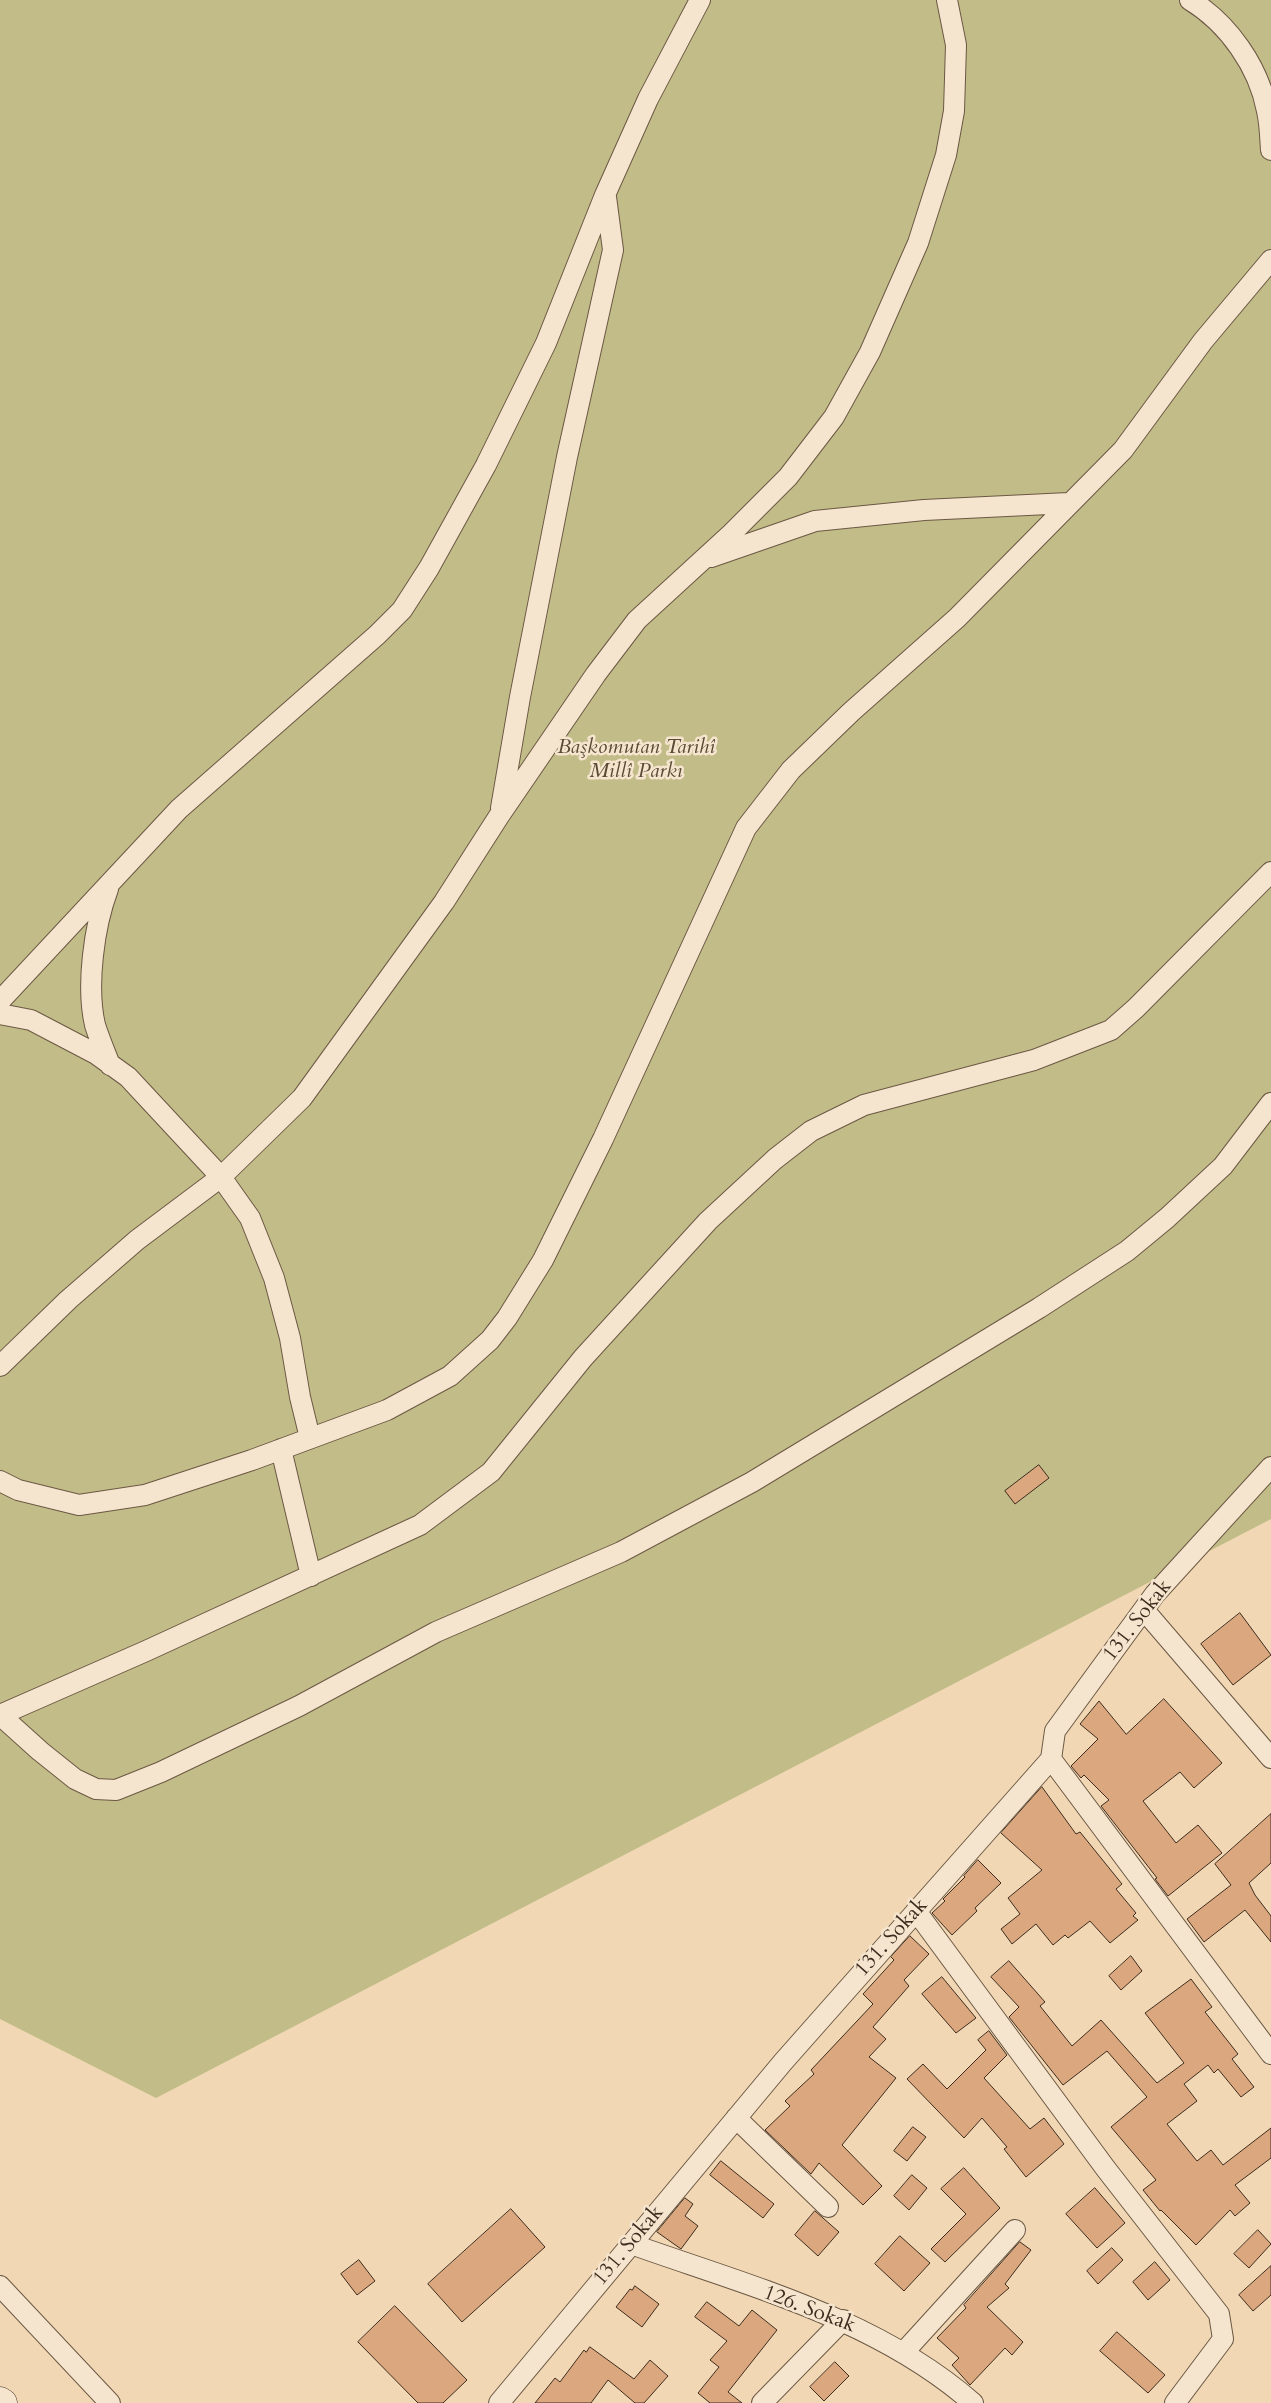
<!DOCTYPE html>
<meta charset="utf-8">
<style>
body{margin:0}
canvas{display:block;background:#f1d7b3}
</style>
<canvas width="1271" height="2403"></canvas>
<script>
const ctx = document.querySelector('canvas').getContext('2d');
ctx.lineJoin = 'round';
function fillPath(path, color) {
  ctx.fillStyle = color;
  ctx.fill(path, 'evenodd');
}
function trace(path, color, width, dash) {
  ctx.strokeStyle = color;
  ctx.lineWidth = width;
  ctx.lineCap = dash ? 'butt' : 'round';
  ctx.setLineDash(dash || []);
  ctx.stroke(path);
}
function write(font, color, halo, rows, align = 'center') {
  ctx.font = font + ' Cardo,serif';
  ctx.lineWidth = 5;
  ctx.setLineDash([]);
  ctx.textBaseline = 'middle';
  ctx.strokeStyle = halo;
  ctx.fillStyle = color;
  for (const [text, x, y, turn = 0] of rows) {
    ctx.save();
    ctx.translate(x, y);
    ctx.rotate((+turn || 0) * Math.PI / 180);
    ctx.textAlign = isNaN(turn) ? turn : align;
    if (halo) ctx.strokeText(text, 0, 0);
    ctx.fillText(text, 0, 0);
    ctx.restore();
  }
}
const green = new Path2D(`
 M0,0H1271V1519L156,2098L0,2019Z`);
const building = new Path2D(`
 M1039,1465L1049,1478L1015,1504L1005,1491Z
 M1240,1613L1271,1655L1233,1685L1201,1644Z
 M1164,1699L1222,1763L1194,1788L1180,1772L1143,1801L1176,1843L1198,1825L1222,1853L1168,1896L1155,1879L1157,1878L1101,1806L1109,1800L1084,1775L1081,1778L1071,1766L1098,1739L1080,1724L1099,1701L1126,1734Z
 M1042,1787L1076,1834L1080,1832L1122,1884L1116,1889L1136,1913L1133,1916L1138,1920L1110,1943L1090,1921L1068,1938L1065,1935L1053,1945L1036,1924L1012,1944L1001,1929L1020,1914L1008,1898L1042,1870L1001,1833Z
 M1271,1814V1863L1249,1883L1255,1895L1271,1916V1942L1245,1910L1204,1942L1187,1919L1231,1885L1215,1864Z
 M978,1860L1001,1883L975,1908L977,1911L952,1935L932,1913L945,1901L943,1899L965,1877L964,1876Z
 M910,1936L929,1954L904,1980L909,1986L873,2027L886,2039L869,2057L896,2078L842,2145L882,2186L863,2205L819,2163L811,2174L765,2130L790,2106L785,2101L814,2074L811,2070L873,2004L863,1994L894,1960L891,1957Z
 M1131,1956L1142,1971L1121,1990L1109,1976Z
 M1009,1961L1045,2002L1040,2006L1072,2046L1101,2020L1157,2083L1184,2063L1145,2013L1191,1979L1212,2007L1205,2012L1238,2054L1232,2059L1254,2087L1241,2097L1218,2069L1214,2073L1208,2065L1184,2084L1197,2101L1167,2124L1197,2161L1211,2150L1223,2165L1271,2128V2158L1235,2185L1250,2203L1235,2216L1230,2210L1196,2245L1161,2210L1160,2211L1143,2190L1156,2180L1111,2127L1147,2097L1107,2051L1063,2085L1009,2017L1019,2007L991,1977Z
 M942,1977L976,2018L956,2033L922,1994Z
 M989,2031L1007,2055L984,2078L1030,2129L1044,2118L1064,2144L1026,2177L1004,2149L1007,2147L982,2118L964,2138L907,2079L923,2064L947,2089L986,2050L978,2040Z
 M913,2127L926,2137L907,2161L894,2151Z
 M721,2161L774,2204L763,2218L710,2175Z
 M964,2168L1000,2208L945,2262L931,2249L966,2214L941,2189Z
 M912,2175L927,2188L909,2210L894,2196Z
 M1095,2188L1125,2223L1097,2248L1066,2214Z
 M685,2198L693,2204L685,2216L698,2226L681,2249L657,2232Z
 M511,2209L545,2247L462,2322L428,2284Z
 M815,2211L839,2232L818,2256L795,2235Z
 M1258,2230L1271,2244L1249,2268L1234,2254Z
 M900,2236L930,2263L904,2291L875,2264Z
 M1020,2242L1031,2250L1005,2284L1009,2288L987,2307L1023,2342L1012,2355L1005,2348L970,2385L952,2365L959,2358L937,2338L966,2308L964,2305Z
 M1112,2248L1123,2260L1098,2284L1087,2271Z
 M359,2260L375,2281L357,2295L341,2274Z
 M1155,2262L1170,2280L1148,2300L1133,2282Z
 M1271,2266V2295L1253,2311L1239,2295Z
 M635,2286L659,2304L642,2327L616,2307L630,2289L632,2290Z
 M707,2302L739,2326L752,2310L777,2330L728,2392L742,2403H710L698,2393L719,2367L710,2360L727,2341L695,2317Z
 M395,2306L467,2380L443,2403H418L358,2342Z
 M1117,2332L1165,2375L1148,2393L1100,2351Z
 M590,2347L634,2379L650,2360L668,2376L644,2403H635L608,2380L591,2403H535L555,2378L560,2382L584,2350L586,2352Z
 M835,2362L849,2376L824,2401L810,2387Z`);
const minor = new Path2D(`
 M1190,0C1228,23 1259,67 1267,111C1270,124 1270,137 1271,150
 M711,557L815,521L924,510L1069,503
 M501,808L520,697L567,457L613,250L606,197
 M108,889C94,926 86,986 95,1025C99,1038 105,1052 110,1065
 M0,1001L179,809L377,635L402,610L429,568L486,465L546,343L605,195L648,99L700,0
 M0,1014L31,1020L96,1054L128,1077L221,1177L250,1218L274,1278L290,1338L300,1397L310,1438
 M0,1366L68,1300L137,1240L221,1177L302,1098L444,902L499,816L596,674L637,620L732,533L788,477L834,417L870,352L918,243L946,155L954,111L956,45L947,0
 M281,1449L311,1576
 M0,1481L18,1490L79,1505L145,1495L252,1460L387,1410L450,1376L490,1340L507,1318L543,1260L603,1139L746,828L791,770L851,712L957,618L1123,450L1203,341L1271,260
 M1144,1610L1271,1758
 M0,1715L146,1651L420,1525L491,1472L583,1358L708,1221L775,1159L811,1131L864,1105L1034,1060L1111,1030L1136,1008L1271,872
 M0,1715L40,1751L75,1779L96,1789L116,1790L161,1772L299,1706L436,1632L621,1552L752,1482L1039,1308L1127,1251L1167,1218L1223,1166L1271,1103
 M1051,1759L1271,2054
 M916,1911L1106,2169L1219,2314L1223,2339L1175,2403
 M736,2118L828,2207
 M631,2244C749,2286 877,2319 973,2403
 M0,2286L110,2403
 M903,2353L1015,2230
 M499,2403L783,2062L1051,1759L1055,1731L1155,1594L1271,1467
 M762,2403L843,2320`);
const secondary = new Path2D(`
 M0,2401L3,2403`);
const parkNames = [
 ["Başkomutan Tarihî",636,748],
 ["Millî Parkı",636,772]
];
const streetNames = [
 ["131. Sokak",1138,1621,-52],
 ["131. Sokak",892,1938,-48],
 ["131. Sokak",629,2246,-50],
 ["126. Sokak",809,2310,21]
];
fillPath(green, '#c1bc88');
fillPath(building, '#dba77e');
trace(building, '#3e2d1f', 1);
trace(minor, '#6b5844', 22);
trace(secondary, '#3e2d1f', 29);
trace(minor, '#f6e5ce', 20);
trace(secondary, '#f6e5ce', 28);
write('italic 21px', '#584a34', '#f6e5ce', parkNames);
write('21px', '#3e2d1f', '#f6e5ce', streetNames);
</script>
